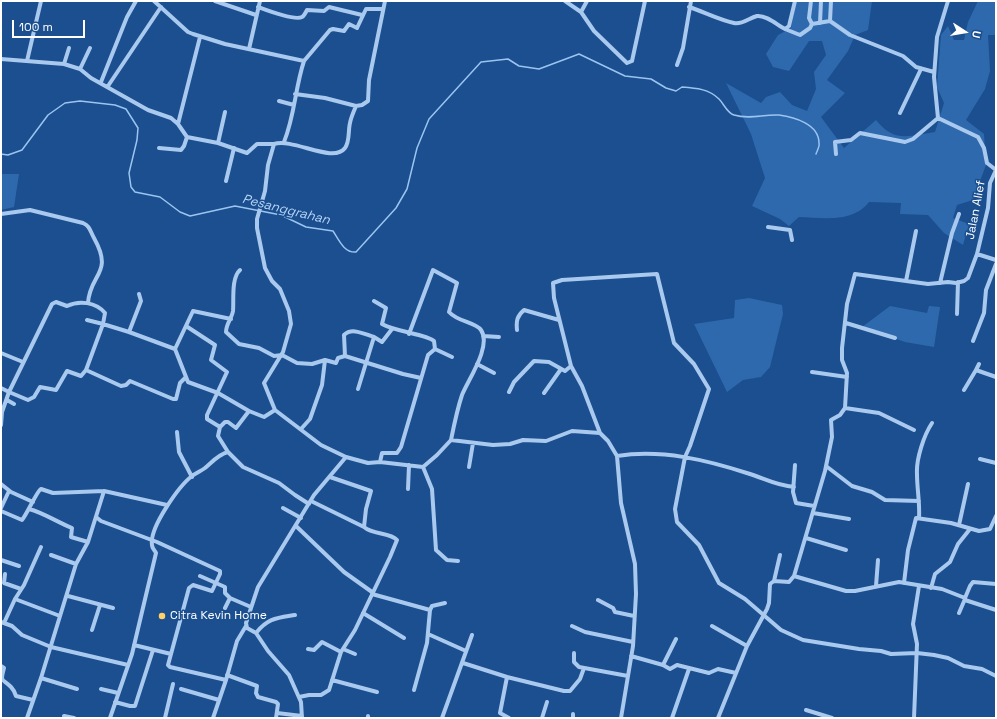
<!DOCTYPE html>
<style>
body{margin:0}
#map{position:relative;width:997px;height:719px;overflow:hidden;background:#1b4f8f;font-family:"Space Grotesk",sans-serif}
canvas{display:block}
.frame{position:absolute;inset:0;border:2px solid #fff;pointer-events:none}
.north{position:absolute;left:945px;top:12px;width:40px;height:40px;-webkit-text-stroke:3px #1b4f8f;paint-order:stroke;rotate:102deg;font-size:11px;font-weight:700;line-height:16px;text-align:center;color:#fff}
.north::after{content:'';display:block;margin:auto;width:14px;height:18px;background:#fff;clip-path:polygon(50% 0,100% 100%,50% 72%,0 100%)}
.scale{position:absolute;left:12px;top:20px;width:73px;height:18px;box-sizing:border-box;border:2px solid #fff;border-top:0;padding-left:5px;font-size:12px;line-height:14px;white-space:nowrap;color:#fff;-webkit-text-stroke:3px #1b4f8f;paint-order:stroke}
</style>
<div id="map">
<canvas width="997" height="719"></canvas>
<div class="frame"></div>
<div class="north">U</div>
<div class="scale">100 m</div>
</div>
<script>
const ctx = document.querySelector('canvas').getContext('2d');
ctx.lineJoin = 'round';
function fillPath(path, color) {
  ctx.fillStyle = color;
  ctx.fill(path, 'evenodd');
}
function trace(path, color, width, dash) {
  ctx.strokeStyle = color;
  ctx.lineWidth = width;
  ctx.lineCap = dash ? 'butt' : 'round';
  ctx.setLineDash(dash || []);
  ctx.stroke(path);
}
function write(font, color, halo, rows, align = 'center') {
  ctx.font = font + ' "Space Grotesk",sans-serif';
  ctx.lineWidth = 3;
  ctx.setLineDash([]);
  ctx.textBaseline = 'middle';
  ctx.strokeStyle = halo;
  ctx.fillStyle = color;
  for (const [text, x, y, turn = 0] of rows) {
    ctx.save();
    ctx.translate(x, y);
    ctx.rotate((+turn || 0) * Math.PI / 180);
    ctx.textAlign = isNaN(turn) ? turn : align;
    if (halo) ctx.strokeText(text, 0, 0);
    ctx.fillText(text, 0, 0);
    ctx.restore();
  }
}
const green = new Path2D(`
 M796,1H872L868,30L855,35L848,51L827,80L845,93L821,117L844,148L876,120C894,143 909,136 935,132L944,103L937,87L941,35L948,26L954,40H964L968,22L978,1H996V35H988L990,71L985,89L966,120L984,134L986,165L973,200L957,205L953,218L969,224L963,245L944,233L928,215L900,214L901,203L869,202C853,223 822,218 799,217L789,226L780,219L752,206L765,178L751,134L726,83L761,103L766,97L780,92L792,105L807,111L816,89L814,72L826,55L822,41H809L789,71L773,67L766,54L778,35L791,28Z
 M1,174H19L14,207L1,210Z
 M749,298L782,305L783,314L770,367L761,377L743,380L727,392L694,324L734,318L735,300Z
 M890,306L927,313L929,306L940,307L934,347L905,342L862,327Z`);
const stream = new Path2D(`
 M1,154L8,155L22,150L48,115L65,103L80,101L115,105L126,109L138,128L137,140L129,173L131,187L135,192L160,197L180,212L190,216L235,206L281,215L306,227L333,231C339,240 344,253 356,252L396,208L407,189L417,148L429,119L481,62L508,59L519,66L539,69L579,54L625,76L651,79L666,88L676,91L682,87C696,88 709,89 719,99C724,104 727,113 734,115C750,120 763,114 779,115C794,117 819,124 819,143C820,146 817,151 816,154`);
const minor = new Path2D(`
 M154,1L188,32L193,34L225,44L304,61L330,30L333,29L344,31L349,24L357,28L366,9H383
 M215,1L256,15
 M385,1L369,80L368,101L362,105L356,106C354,111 351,117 350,123C348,130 350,142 345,148C333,164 294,138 274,144L268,165L265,191L257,219V228L265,268L272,281L280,289L289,311L291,324L283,352L264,383L275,410L321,445L346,457L368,463L380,462L423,467L437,455L451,440L493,445L510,444L523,440L546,441L572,431L600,433
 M565,1L581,12L594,31L627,63L632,61L645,1
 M811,1L809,18L812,24
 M831,1L830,21L850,35L903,56L916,67L934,72
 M948,1L937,37L934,77L938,118L978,137L984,148L987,163L996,170
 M258,7C266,10 295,21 302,17C304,16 306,12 307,10L324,11L329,7L362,15
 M689,7C704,12 719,20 734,23C742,25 749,18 757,16C767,15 777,25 785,29L789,26L795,1
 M581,12L587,1
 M820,23L821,1
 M785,29L800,35L810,28L812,24L830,21
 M249,49L260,1
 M1,59L64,64L80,69L91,78L148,110L171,118L178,124L187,137L218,143L247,153L257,144H274
 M27,61L41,1
 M64,64L69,48
 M677,65L683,48L691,1
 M80,69L90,48
 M101,82L127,17L136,1
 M108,86L161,7
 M295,94L325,98L356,106
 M279,101L294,105
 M900,113L921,69
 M178,124L200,37
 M284,142C295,115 295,88 304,61
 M218,143L225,112
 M159,148L181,150L184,146L187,137
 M836,154L835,142L851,140L860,133L905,142L913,139L938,118
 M226,181L234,148
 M1,214L30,210L83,223C90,226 90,231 94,238C114,274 90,273 88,303
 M768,227L790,230L792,240
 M977,254L996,260
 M240,270C231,278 234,300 233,311C232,318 226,324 226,332L239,344L259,348L274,356L282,355L297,363L312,364L325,360L336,363L338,358L345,356L344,335C352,327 364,334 374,337
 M906,281L916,231
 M940,283L952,233L959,214
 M374,301L386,308L382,324C396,332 426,334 434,341L435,349
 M957,314L958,282
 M87,320L103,324L86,370L121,386L126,385L130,381L173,399H176L180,383L186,377
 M846,323L895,338
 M186,326L215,345L211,360L227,372L207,415V419L220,427
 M517,330C516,321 517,316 524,310L559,320
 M129,332L141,301L139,294
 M409,334L433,270L457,283L449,312C458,322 475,322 481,330C492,346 468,380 462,395C457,410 454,425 451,440
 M483,336L499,337
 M973,341L984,313L986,290L996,264
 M175,349L193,311L231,319
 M1,353L23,362
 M345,356L403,374L421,378
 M477,364L494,373
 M979,364L976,370L996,377
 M812,372L847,377
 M1,388L9,392L52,304L56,302L67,306C79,300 96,302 105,313L103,324L129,332L175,349L188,382L218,393L249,411
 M358,389L374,337L382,342L392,329
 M964,390L976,370
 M509,392L514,382L534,361L549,362L565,371L571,366
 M544,393L561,369
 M7,400L14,404
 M845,408L879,413L914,430
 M1,425L2,412L9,392L28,400L34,397L40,387L56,390L67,371L81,376L86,370
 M301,429L310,419L322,385L325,360
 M177,432L179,452L192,477
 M228,452L243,467L279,483L295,495L309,504
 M617,456C662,449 707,460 750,474C765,479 778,486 794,487
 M980,459L996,463
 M380,462L382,453H397L401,447L428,355L435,349L452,357
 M795,465L793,492L796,503L814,506
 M826,466L852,486L872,492L885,500L919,501
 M423,467L432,489L436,550L447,560L458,561
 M469,467L473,443
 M1,484L11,492L33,502
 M408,489L409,465
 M311,501L364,527
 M1,508L9,491
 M283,508L301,518
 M29,509C44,513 57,522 72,528L71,537L88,542
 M1,511L22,520C27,514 37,491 41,489L53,493L104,491L167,505
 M813,513L849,519
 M96,517L101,521L157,542L220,571V574L212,591L193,585L189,588L171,654
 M919,518C920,503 917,489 917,474C916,459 924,435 932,423
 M959,525L968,484
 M296,526L344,572L372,592
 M806,538L846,550
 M51,555L76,564
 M1,560L19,566
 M5,574L4,583L21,589
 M200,576L225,587V593L230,598
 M794,576L846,591H855L899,582L942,589L965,598L970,586L973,582L996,584
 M774,581L780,555
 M904,583L908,550L916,518L951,523L979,531L990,529L996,516
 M876,586L878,560
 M931,588L935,574L950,562L958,544L970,529
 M372,594L430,610
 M68,596L113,608
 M15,599L60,616
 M598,600L613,608L615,612L634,616
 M965,600L996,610
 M225,608L230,598L251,607
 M363,613L404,638
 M959,613L965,599
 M1,622L12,626L22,635L51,647L128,665
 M4,623L15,599L24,585L41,547
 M572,626L585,632L633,642
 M712,626L747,646
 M92,630L100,605
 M256,633C268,618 277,618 295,615
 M428,634L466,651
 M134,645L171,654L168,665L170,667L226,680L237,641L246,626
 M308,649L314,650L322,642L341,652
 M343,649L355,654
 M574,653V662L579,667L628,676
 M631,656L663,665L670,669L677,665L709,673L718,669L736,673
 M463,663L507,677L500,713L509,718
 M663,665L676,639
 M1,666L4,668C0,683 2,678 11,687C13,689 15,693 16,696L33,700
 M227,675L257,686L256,693L258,697L276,702L278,704L276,718
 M507,677L564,691H570L580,679L584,668
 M41,678L77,689
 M332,680L377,692
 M101,689L118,693
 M181,689L219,700
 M414,690L427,643L430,610L432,606L445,603
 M299,697L309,695H321L329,690L341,652L355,630L390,557L397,540C390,532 373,535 364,527L366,509L371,491L330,477
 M115,702L130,706H135L153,650
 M806,710L832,718
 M277,713L302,716
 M64,716L74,718
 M27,718L41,678L76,564L88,542L104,491
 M110,718L132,654L156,553C155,551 152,548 152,545C149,528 179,486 192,476C196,473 201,471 205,468C212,462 219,454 228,452L218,436L220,427L225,422H228L236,428L249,411L264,417L275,410
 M165,718L173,684
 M213,718L226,680
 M302,718L301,702L289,675L268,651L256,633L247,628L246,623L258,587L314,495L346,457
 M368,718V716
 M442,718L472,635
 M542,718L547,702
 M573,718V714
 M621,718L633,646L636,594L635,564L621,503L617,456L608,441L600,433L582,386L571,366L554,298L553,283L562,280L657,274L674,343L694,364L709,389L690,446L685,457L675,509L677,522L699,545L719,583L745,599L781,630L803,640L859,649L881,651L891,654L917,653L934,655L948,658L964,666L982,669L996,676
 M672,718L689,669
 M718,718L747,646L767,609L769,603L770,584L774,581L789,582L794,576L825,471L832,437L831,420L840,415L845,408L847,373L842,360V348L847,304L855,274L928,284L948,282L956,283L964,281L968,278L977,254L988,208L990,183L996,170
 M914,718L917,644L913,624L919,586`);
const markers = [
 [162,616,4,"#ffd166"]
];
const streetNames = [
 ["Jalan Alief",976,210,-79]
];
const poiNames = [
 ["Citra Kevin Home",170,616]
];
const waterNames = [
 ["Pesanggrahan",286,210,14]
];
fillPath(green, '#2e69ad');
trace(stream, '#9cc4f0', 1.5);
trace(minor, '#a9c9ee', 4);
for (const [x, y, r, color] of markers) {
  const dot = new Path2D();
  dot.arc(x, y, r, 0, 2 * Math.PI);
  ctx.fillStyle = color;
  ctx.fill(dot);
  trace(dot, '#1b4f8f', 1.5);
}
write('12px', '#fff', '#1b4f8f', streetNames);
write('12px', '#fff', '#1b4f8f', poiNames, 'left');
write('italic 13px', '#b5d3f5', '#1b4f8f', waterNames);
</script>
